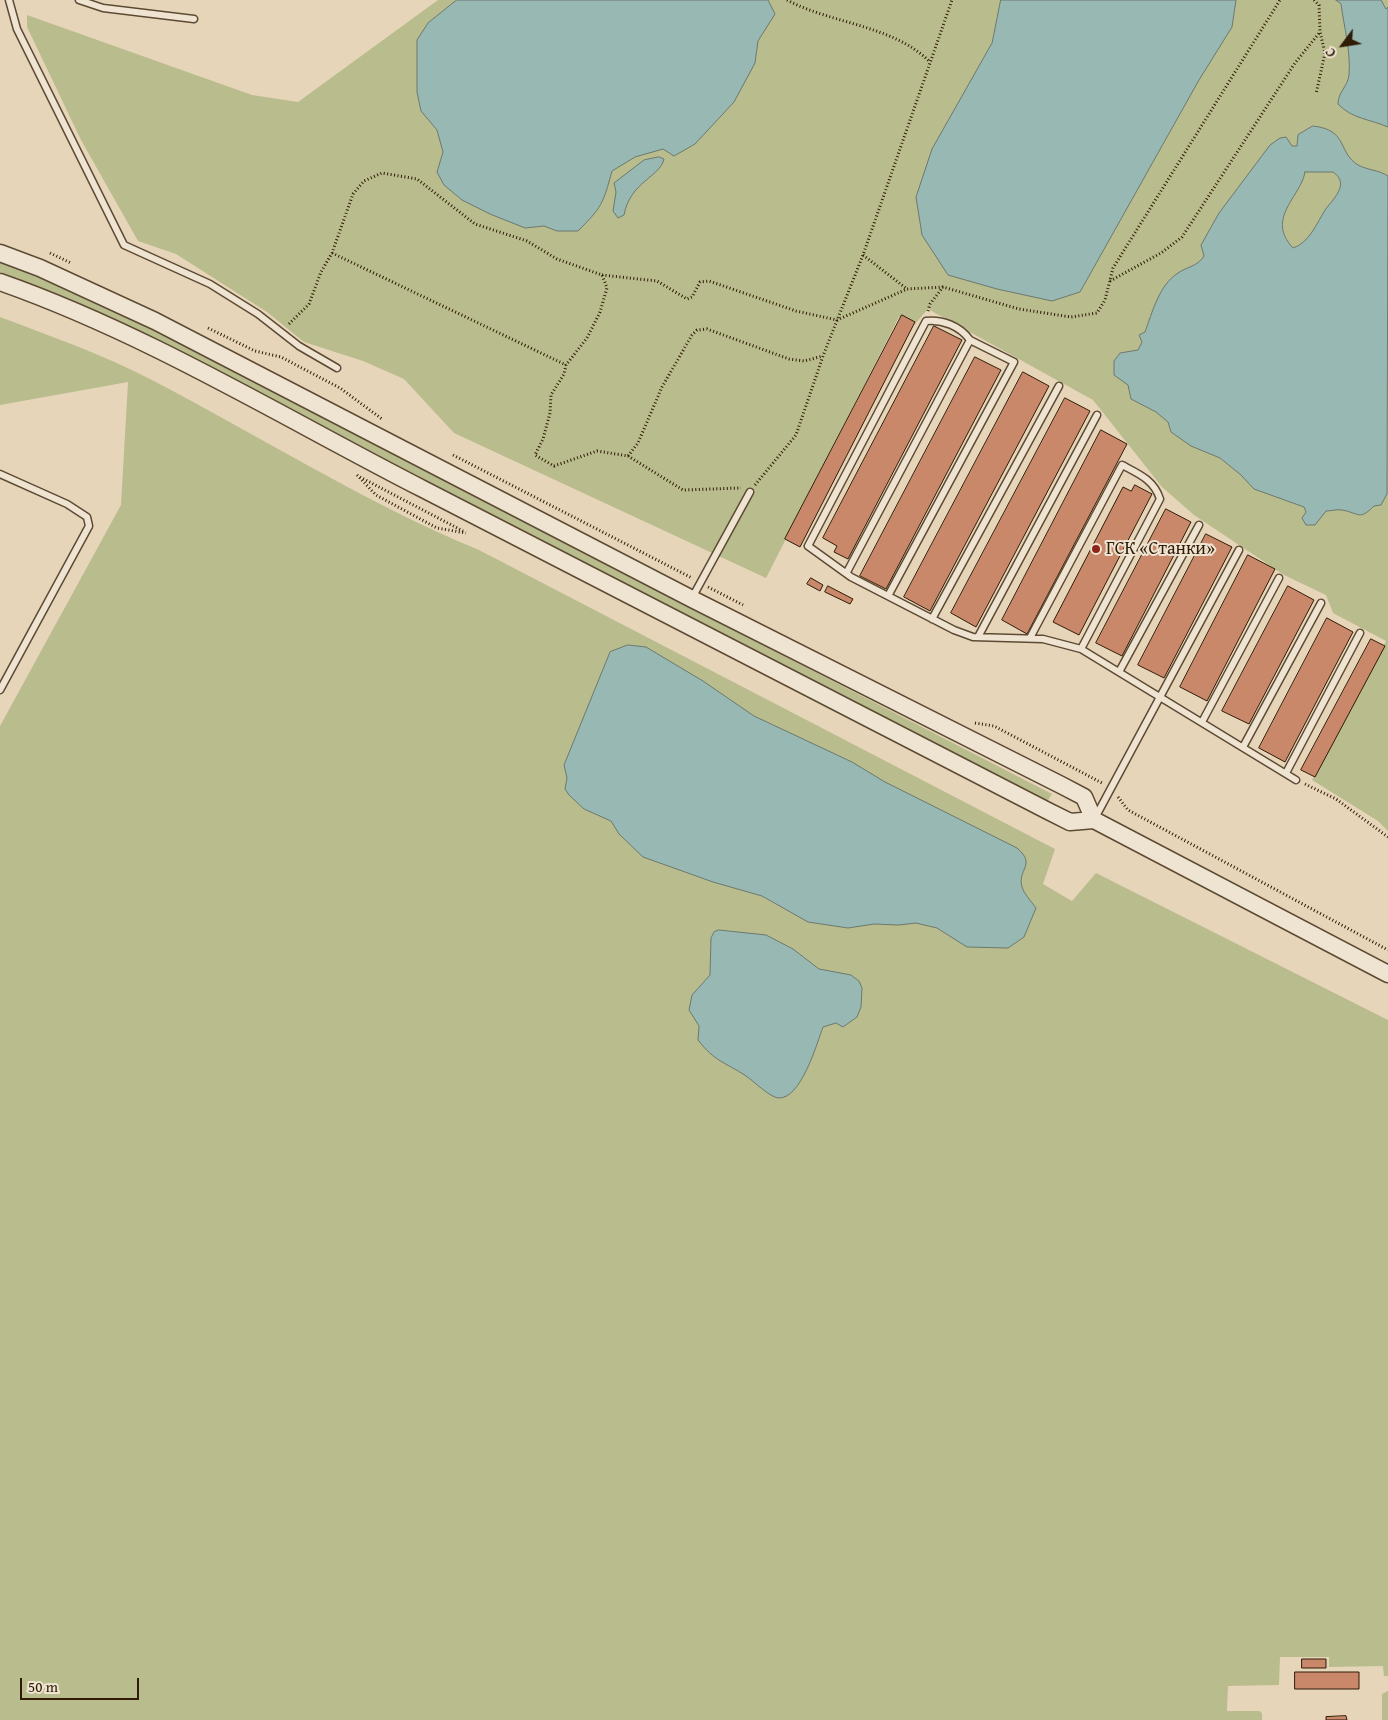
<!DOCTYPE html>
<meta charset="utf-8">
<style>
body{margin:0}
#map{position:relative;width:1388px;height:1720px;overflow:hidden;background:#e7d5ba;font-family:"Gentium Book Plus",serif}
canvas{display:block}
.north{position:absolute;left:1318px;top:20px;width:50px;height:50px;-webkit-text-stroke:4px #efe4d2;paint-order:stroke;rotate:239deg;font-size:14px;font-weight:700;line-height:20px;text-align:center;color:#2f1b06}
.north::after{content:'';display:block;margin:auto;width:18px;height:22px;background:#2f1b06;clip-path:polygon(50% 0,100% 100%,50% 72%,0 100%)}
.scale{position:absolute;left:20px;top:1678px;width:119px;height:22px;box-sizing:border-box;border:2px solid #2f1b06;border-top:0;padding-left:6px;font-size:15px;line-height:18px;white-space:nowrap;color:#2f1b06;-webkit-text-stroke:4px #efe4d2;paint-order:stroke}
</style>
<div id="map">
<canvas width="1388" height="1720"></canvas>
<div class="north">С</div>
<div class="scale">50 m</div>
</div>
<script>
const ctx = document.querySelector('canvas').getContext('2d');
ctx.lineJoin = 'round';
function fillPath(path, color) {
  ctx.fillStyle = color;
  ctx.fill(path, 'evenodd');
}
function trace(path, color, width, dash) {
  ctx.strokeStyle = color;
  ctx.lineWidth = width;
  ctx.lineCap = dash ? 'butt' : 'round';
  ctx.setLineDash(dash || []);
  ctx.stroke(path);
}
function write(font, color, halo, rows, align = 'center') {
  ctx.font = font + ' "Gentium Book Plus",serif';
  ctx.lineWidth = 4;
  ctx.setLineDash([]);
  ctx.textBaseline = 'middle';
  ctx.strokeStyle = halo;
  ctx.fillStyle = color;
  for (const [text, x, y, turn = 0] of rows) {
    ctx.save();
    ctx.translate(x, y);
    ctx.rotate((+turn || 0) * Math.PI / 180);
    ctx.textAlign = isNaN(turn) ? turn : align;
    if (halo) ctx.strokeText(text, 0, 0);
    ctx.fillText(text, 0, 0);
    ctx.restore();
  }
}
const green = new Path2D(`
 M438,0H1388V831L1378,821L1312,780L1386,641L1333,613L1326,595L1284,575L1194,515L1162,487L1093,400L928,309L914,325L899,317L766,578L454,433L404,379L363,361L304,342L267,312L176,254L138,241L81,140L27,27V15L252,95L298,102Z
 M0,262C149,315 286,398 425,470C634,579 843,686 1052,794L1047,802C839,694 631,587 424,479C284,407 148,326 0,272Z
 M0,317C50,336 102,354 150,379C260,436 365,503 479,550L1055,849L1043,884L1072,901L1096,873L1388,1020V1676H1384L1383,1666L1329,1667V1657H1280L1279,1685L1228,1686L1227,1711H1259L1262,1713V1720H0V726L121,505L128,382L0,405Z
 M1388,1691V1720H1382V1694Z`);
const water = new Path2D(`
 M457,0H768L775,14L758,41L755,63L734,102L695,144L674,156L663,149L635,157L612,171C603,204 602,207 578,231H557L544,226L525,228L490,214L462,200L444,185L437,172L443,152L437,130L421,111L417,92V40L428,23Z
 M1001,0H1236L1232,27L1199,80L1080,292L1052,301L997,289L948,275L922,235L916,197L932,149L992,43Z
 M1336,0H1381L1386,9L1388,7V127C1370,119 1352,119 1338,104C1338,92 1348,86 1349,75C1351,52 1344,27 1341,4Z
 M1313,126C1349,130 1337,152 1358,165C1367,170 1379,170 1388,176L1387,494L1381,505L1374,506C1359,521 1359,513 1342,510C1337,509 1331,511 1326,511L1315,525H1306L1302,518L1306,512L1304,507L1254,489L1241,475L1220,458L1191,446L1171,432L1168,422L1156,412L1131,399L1128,385L1114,375V361L1120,353L1138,350L1142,342L1139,335L1145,332C1152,313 1159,285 1178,273C1188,266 1197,267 1204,256L1201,245L1219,213L1270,145L1280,138L1286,137L1292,146H1297L1298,135ZM1305,172H1333C1351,184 1332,200 1325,210C1317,223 1309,243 1293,248C1265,218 1301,197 1305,172Z
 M659,157L664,159C660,177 630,182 624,215L618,218L613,211L616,192L614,183L644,160Z
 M628,645L646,647L703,681L754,716L852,762L885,782L1017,848C1037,865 1017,869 1022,887C1024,894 1032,902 1036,908L1024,937L1008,948L967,947L937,928L916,923L899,925L874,924L848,928L808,922L762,896L713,882L643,857L619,834L611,821L584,809L569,795L565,789L567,778L564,765L610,652Z
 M719,930L766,935L793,949L819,969L851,975L859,981L862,988L861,1007L857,1017L843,1027L836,1023L823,1027C817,1043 801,1100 778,1098C768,1096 755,1082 746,1076C725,1062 715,1062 698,1040L699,1026L689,1010L692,995L710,975L711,938L714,932Z`);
const building = new Path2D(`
 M902,315L915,322L800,547L785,539Z
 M934,326L962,340L848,559L834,552L837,546L823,538Z
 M975,357L1001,370L886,589L860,576Z
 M1023,372L1049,386L930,611L904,597Z
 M1065,398L1090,411L976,627L951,613Z
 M1101,430L1127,444L1027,634L1002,620Z
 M1135,485L1152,494L1079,635L1053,622L1123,487L1131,491Z
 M1166,509L1191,522L1122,656L1096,643Z
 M1206,534L1232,547L1164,678L1138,665Z
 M1248,555L1275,569L1207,701L1180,687Z
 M811,578L823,585L820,591L807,584Z
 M828,586L853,599L850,604L825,592Z
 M1288,586L1314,600L1249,724L1222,711Z
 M1327,618L1353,632L1285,762L1259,748Z
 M1371,639L1385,646L1315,777L1301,770Z
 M1302,1659H1326V1668H1302Z
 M1295,1672H1359V1689H1295Z
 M1346,1716L1347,1720H1326V1717Z`);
const path = new Path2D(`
 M787,0C832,24 892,25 929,61
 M1314,0L1319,5L1320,32L1325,53L1316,94
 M50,253L71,263
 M332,253L566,365
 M863,255L907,289
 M602,275L657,281L687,299L692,297L700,282L709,281L796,311L837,320L907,289L943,287L1019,309L1071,317L1097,313L1105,300L1113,268L1280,0
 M1110,281L1161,253L1182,237L1295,63L1320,32
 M928,311L930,304L943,287
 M289,324L309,304L321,272L332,253L353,194L364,181L382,173L417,179L475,224L527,241L557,259L602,275L607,288L600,312L587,338L566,365L564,374L551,395L550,413L543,439L535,455L554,466L597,451L628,456L683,490L741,488
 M208,328L255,351L281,357L340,388L382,419
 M453,455L692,578
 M628,456L638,443L662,387L692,335L697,330L707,329L789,359L804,361L823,356
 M357,475L376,495L437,528L466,533
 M360,477L463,531
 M755,485L796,435L823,356L863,255L952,0
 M708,587L743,605
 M975,723L994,726L1102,783
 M1305,784L1336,799L1388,837
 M1118,797L1128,810L1388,950`);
const service = new Path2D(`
 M9,0L17,29L124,245L210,284L258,314L299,346L337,368
 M79,0L103,8L194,19
 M0,474L67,504L87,517L89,526L0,690
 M847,572L970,340C960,326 942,319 926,321L808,546L851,577L954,630L973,637L1043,639L1081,649L1296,780
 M888,596L1014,362L970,340
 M692,598L750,492
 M932,619L1059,386
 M978,637L1097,415
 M1030,638L1122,465C1139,474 1154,480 1160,499L1081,649
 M1119,672L1199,525
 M1202,722L1279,578
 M1243,747L1321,603
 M1286,773L1360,633
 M1095,818L1239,550`);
const tertiary = new Path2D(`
 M0,253L40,268L155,321L692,599L1061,785L1084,797L1094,820
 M0,282C148,334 284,418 423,489C631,597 840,703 1048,811L1070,822L1094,820L1388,974`);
const markers = [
 [1096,549,5,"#8f2418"]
];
const poiNames = [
 ["ГСК «Станки»",1106,549]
];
fillPath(green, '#b9bc8d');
fillPath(water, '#97b8b3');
trace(water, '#6d796e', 1);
fillPath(building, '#ca886b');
trace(building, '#2f1b06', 1);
trace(service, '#5d4a33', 9);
trace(tertiary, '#5d4a33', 19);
trace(path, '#2f1b06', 3, [1, 2.5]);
trace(service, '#efe4d2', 6);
trace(tertiary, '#efe4d2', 16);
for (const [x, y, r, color] of markers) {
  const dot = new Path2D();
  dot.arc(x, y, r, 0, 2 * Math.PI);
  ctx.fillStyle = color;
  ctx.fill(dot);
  trace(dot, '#efe4d2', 2);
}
write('18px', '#2f1b06', '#efe4d2', poiNames, 'left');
</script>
